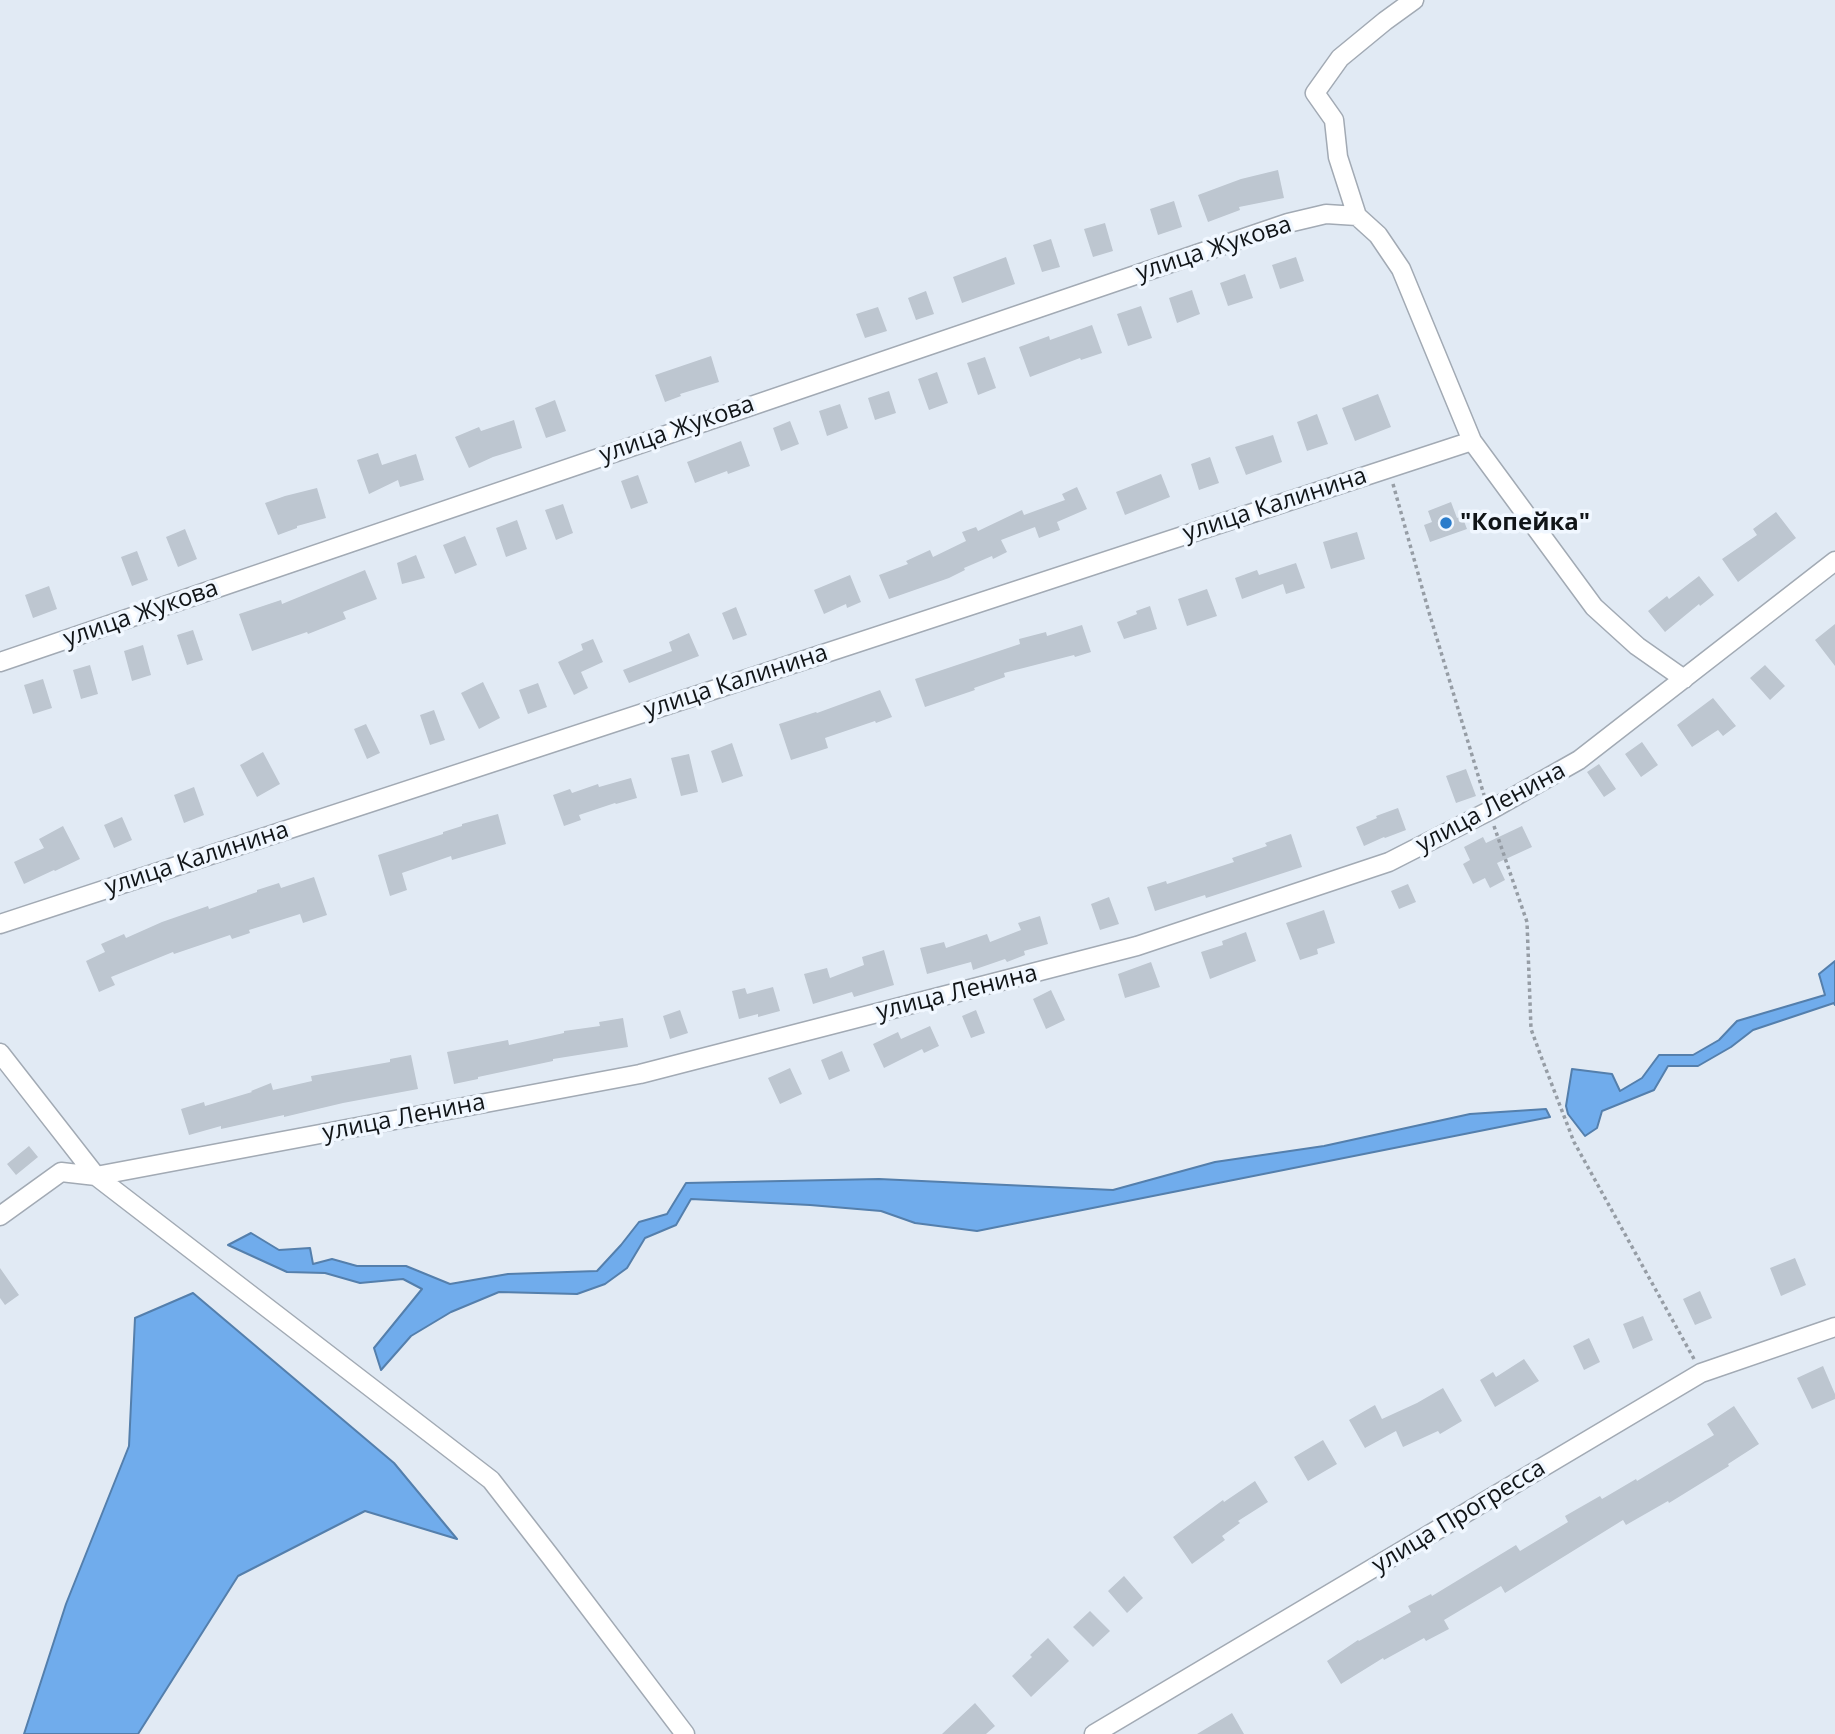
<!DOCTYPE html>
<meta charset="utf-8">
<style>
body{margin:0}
canvas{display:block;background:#e1eaf4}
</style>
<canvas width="1835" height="1734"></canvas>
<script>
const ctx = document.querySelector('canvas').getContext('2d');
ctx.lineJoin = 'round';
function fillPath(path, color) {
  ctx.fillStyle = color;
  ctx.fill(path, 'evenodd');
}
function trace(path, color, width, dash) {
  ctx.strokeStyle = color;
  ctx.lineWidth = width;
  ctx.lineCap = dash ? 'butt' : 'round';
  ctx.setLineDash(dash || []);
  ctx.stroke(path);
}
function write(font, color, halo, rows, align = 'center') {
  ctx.font = font + ' "Open Sans",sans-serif';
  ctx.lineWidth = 7;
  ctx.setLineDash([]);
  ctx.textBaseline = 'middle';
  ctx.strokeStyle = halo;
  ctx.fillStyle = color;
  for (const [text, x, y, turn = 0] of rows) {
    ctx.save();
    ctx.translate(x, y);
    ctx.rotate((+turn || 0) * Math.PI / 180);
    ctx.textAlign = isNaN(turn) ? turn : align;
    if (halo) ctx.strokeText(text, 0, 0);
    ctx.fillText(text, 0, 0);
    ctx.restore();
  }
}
const water = new Path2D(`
 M1835,961V1005L1834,1003L1753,1030L1731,1047L1698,1066H1668L1654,1090L1602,1111L1597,1128L1585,1136L1568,1114L1566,1106L1572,1069L1612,1074L1620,1091L1642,1078L1659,1055H1693L1719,1040L1737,1021L1825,995L1819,974Z
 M1546,1109L1550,1117L977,1231L915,1223L881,1211L810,1205L691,1199L676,1225L645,1238L627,1268L605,1284L577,1294L499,1292L451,1312L411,1336L381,1370L374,1348L422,1289L403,1279L360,1283L325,1273L287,1272L228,1245L251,1233L279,1250L310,1248L313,1264L332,1259L357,1266H406L450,1284L508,1274L597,1271L621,1245L639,1222L667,1214L686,1183L879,1179L1113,1190L1215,1162L1324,1146L1470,1114Z
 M193,1293L394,1463L457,1539L365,1511L238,1576L138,1734H24L66,1604L129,1446L135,1318Z`);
const building = new Path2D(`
 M1278,170L1284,198L1239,207L1240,210L1208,222L1198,195L1241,179Z
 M1174,201L1182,227L1158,235L1150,209Z
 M1105,223L1113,251L1093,257L1084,229Z
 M1051,239L1060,267L1042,272L1033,245Z
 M1006,257L1015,284L962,303L953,277Z
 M1296,257L1304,281L1280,289L1272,265Z
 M1245,274L1253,298L1228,306L1220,283Z
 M1192,290L1200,314L1177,323L1169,298Z
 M926,291L934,314L916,320L908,298Z
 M1141,306L1152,338L1128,346L1117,314Z
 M878,307L887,331L865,338L856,314Z
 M1092,325L1102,353L1081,360L1080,358L1030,377L1019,347L1049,336L1050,340Z
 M711,356L719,382L680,394L681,396L665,402L655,375Z
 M985,357L996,388L978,395L967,363Z
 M937,372L948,403L929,410L918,379Z
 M889,391L896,413L875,420L868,398Z
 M1378,394L1391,427L1355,441L1342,408Z
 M555,400L566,431L546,438L535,408Z
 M840,404L848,428L827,436L819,411Z
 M1317,414L1328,444L1307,451L1297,422Z
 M514,420L522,448L493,457L469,468L455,437L479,427L481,431Z
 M790,421L799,444L781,451L773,428Z
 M1273,435L1282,462L1246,475L1235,447Z
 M741,441L750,466L728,474L727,471L695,483L687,462Z
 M378,453L382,465L416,454L424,480L400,487L398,480L369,494L357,460Z
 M1210,457L1219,483L1199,490L1191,464Z
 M1161,474L1170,497L1125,515L1116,492Z
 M638,475L648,503L631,509L621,481Z
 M1077,487L1087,509L1057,522L1060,530L1039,538L1035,527L1001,540L1007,552L993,559L992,556L964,568L965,570L949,578L889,599L879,575L908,564L906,561L930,550L933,557L966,541L962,532L976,527L978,531L1022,510L1024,515L1065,500L1062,494Z
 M317,488L326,518L297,526V528L278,535L265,503L285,496Z
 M1451,502L1457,518L1462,516L1467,529L1430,542L1424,525L1432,522L1428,511Z
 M563,504L573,533L556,540L545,510Z
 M1776,512L1796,538L1738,582L1722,559L1757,535L1753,529Z
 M517,520L527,549L506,557L496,528Z
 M185,529L197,559L178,567L166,537Z
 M1357,532L1365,559L1331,569L1323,542Z
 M465,536L477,565L455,574L443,545Z
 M137,551L148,580L132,586L121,557Z
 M416,555L425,578L402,584L397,563Z
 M1296,563L1305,588L1286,594L1283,584L1242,599L1235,578L1257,570L1259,575Z
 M365,570L377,599L343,612L346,619L308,634L307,632L252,651L239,614L281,600L282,604Z
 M850,575L861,602L847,608L846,604L824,614L814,590Z
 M1699,576L1714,595L1700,606L1699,604L1665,632L1648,611L1667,596L1669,599Z
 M49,586L57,609L33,618L25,595Z
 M1207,589L1217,616L1187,626L1178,599Z
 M1150,606L1157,629L1124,639L1117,622L1137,614L1136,611Z
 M736,607L747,635L733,640L722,613Z
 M1835,624V666L1815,640Z
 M1082,625L1091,652L1075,657L1074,655L1004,673L1005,677L974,688L975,690L925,707L915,679L1020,644L1019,639L1046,632L1047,636Z
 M193,630L203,660L187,665L177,635Z
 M689,633L699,656L629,683L623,670L672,651L669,642Z
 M593,639L603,662L581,672L588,688L574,695L558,662L583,650L581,644Z
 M143,645L151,675L132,681L124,651Z
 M90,665L98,694L81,699L73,670Z
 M1765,665L1785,686L1770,700L1750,678Z
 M43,679L52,708L33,714L24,685Z
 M483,682L500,718L479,729L461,693Z
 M538,683L547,707L528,714L519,690Z
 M880,690L892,717L876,723L875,721L825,738L828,748L791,760L779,724L816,712L817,713Z
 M1713,698L1736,726L1723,736L1718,730L1692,747L1677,725Z
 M434,710L445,740L430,745L420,715Z
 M366,724L380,753L367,759L354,729Z
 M1642,742L1658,765L1641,777L1625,754Z
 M732,743L743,776L722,783L711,751Z
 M263,752L280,784L257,797L240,765Z
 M689,754L698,792L681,796L671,758Z
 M1599,764L1616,789L1604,797L1587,772Z
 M1466,769L1476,796L1456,803L1446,776Z
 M631,778L637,798L616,804L615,803L579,815L581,820L564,826L553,795L570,789L572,793L598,784L599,787Z
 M194,787L204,815L184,823L174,795Z
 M1398,808L1406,830L1385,838L1384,837L1364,846L1356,827L1377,818L1376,816Z
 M498,814L506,844L452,860L451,856L402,873L407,890L390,896L378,855L443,834V832L462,826V824Z
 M122,817L132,840L114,848L104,825Z
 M63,826L80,859L55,871L54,870L24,884L14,862L44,848L39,839Z
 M1522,826L1532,847L1497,863L1505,880L1490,888L1485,878L1473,884L1463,864L1470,860L1464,847L1483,837L1486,843Z
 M1291,834L1302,867L1206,898L1205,895L1155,911L1147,887L1166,881L1167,884L1234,862L1232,858L1267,846L1265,843Z
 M314,877L327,915L303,923L300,914L249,930L250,933L232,939L230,935L174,954L173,952L111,977L115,985L99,992L86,961L105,952L101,944L124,934L126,938L162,922L208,906L209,909L257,892V890L279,883L281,888Z
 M1408,884L1416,902L1399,909L1391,891Z
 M1109,897L1119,924L1100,930L1091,904Z
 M1324,910L1335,943L1317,949L1318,954L1300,960L1286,923Z
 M1040,916L1048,944L1024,951L1025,955L1007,962L1005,959L973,970L971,962L927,974L920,948L944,942L946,948L987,934L990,942L1021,930L1018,923Z
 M1246,932L1256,961L1210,979L1201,952L1223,945L1222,941Z
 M884,950L894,985L854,997L852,992L813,1004L804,974L827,968L830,978L864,965L862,957Z
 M1151,962L1160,987L1125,998L1118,974Z
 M773,987L780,1011L758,1017V1014L739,1019L732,991L745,988L747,994Z
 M1051,990L1065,1020L1046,1029L1033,999Z
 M680,1010L688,1033L670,1039L663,1016Z
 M976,1010L985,1033L971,1038L962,1016Z
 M623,1018L628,1047L553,1059V1061L478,1077V1079L454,1084L447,1052L508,1040L509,1045L564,1033V1031L600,1026L599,1022Z
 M930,1026L939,1046L924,1053L922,1049L884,1068L873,1044L898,1032L901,1039Z
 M842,1051L850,1071L829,1080L821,1060Z
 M411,1055L418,1089L343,1103L284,1117V1115L221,1129V1126L189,1135L181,1109L204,1102L205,1106L252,1092L251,1091L271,1083L273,1090L312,1081L311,1076L390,1062V1059Z
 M790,1068L802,1094L780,1104L768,1078Z
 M29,1146L38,1157L16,1175L7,1164Z
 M1795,1258L1806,1285L1781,1296L1770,1268Z
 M0,1268L19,1295L5,1305L0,1298Z
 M1700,1291L1712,1318L1695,1325L1683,1299Z
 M1643,1316L1653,1340L1633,1349L1623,1324Z
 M1589,1338L1600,1362L1584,1370L1573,1346Z
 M1524,1359L1539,1381L1495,1407L1480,1380L1493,1372L1496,1377Z
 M1823,1366L1835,1394V1399L1812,1409L1797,1378Z
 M1443,1388L1462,1421L1440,1434L1438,1431L1403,1447L1396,1431L1365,1448L1349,1420L1375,1405L1382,1419L1417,1403Z
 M1734,1406L1759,1444L1728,1464L1729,1466L1669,1503L1668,1501L1626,1525L1623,1520L1505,1593L1501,1586L1444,1620L1449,1629L1426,1641L1424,1638L1384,1660L1383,1658L1341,1684L1327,1661L1358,1640L1359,1641L1411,1612L1408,1606L1431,1594L1432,1596L1516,1545L1520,1551L1568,1522L1565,1516L1600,1496L1602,1499L1636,1479L1637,1481L1714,1435L1707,1424Z
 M1323,1440L1337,1464L1308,1481L1294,1457Z
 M1255,1481L1268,1502L1238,1521L1240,1523L1222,1536L1225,1540L1192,1564L1173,1537L1223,1500L1224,1502Z
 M1124,1576L1143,1598L1127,1613L1108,1591Z
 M1090,1611L1110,1631L1093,1647L1073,1627Z
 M1048,1638L1069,1661L1031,1697L1012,1676L1032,1657L1030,1655Z
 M975,1703L995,1726L986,1734H942Z
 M1232,1713L1244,1734H1197Z`);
const path = new Path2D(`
 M1393,484L1428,609L1484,795
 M1494,826L1527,922L1531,1029L1542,1059L1574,1142L1694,1359`);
const minor = new Path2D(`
 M1414,0L1385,21L1340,58L1315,93L1334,120L1338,157L1357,216L1378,235L1401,269L1472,441L1594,607L1637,646L1684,679
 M0,662L1288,223L1326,214L1357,216
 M0,924L1472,441
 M0,1053L96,1176L491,1480L550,1556L685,1734
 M0,1216L61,1172L96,1176L640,1074L1137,946L1389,862L1489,811L1579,760L1835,561
 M1094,1734L1701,1373L1835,1327`);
const markers = [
 [1446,523,7,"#2a7ccb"]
];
const streetNames = [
 ["улица Жукова",1214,249,-18],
 ["улица Жукова",677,430,-19],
 ["улица Калинина",1275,505,-18],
 ["улица Жукова",141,614,-19],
 ["улица Калинина",736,682,-18],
 ["улица Ленина",1491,808,-28],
 ["улица Калинина",197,859,-18],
 ["улица Ленина",957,993,-14],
 ["улица Ленина",404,1118,-11],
 ["улица Прогресса",1459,1517,-31]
];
const poiNames = [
 ["\"Копейка\"",1460,523]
];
fillPath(water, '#70acec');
trace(water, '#547fac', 2);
fillPath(building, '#bdc6d0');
trace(minor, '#a2aab4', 21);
trace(path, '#969da5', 3.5, [3.5, 3.5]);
trace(minor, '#fff', 18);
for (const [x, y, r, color] of markers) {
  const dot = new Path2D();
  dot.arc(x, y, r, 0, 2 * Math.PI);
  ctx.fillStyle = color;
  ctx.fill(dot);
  trace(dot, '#f0f7ff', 2.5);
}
write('24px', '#111518', '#f0f7ff', streetNames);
write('bold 24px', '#111518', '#f0f7ff', poiNames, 'left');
</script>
